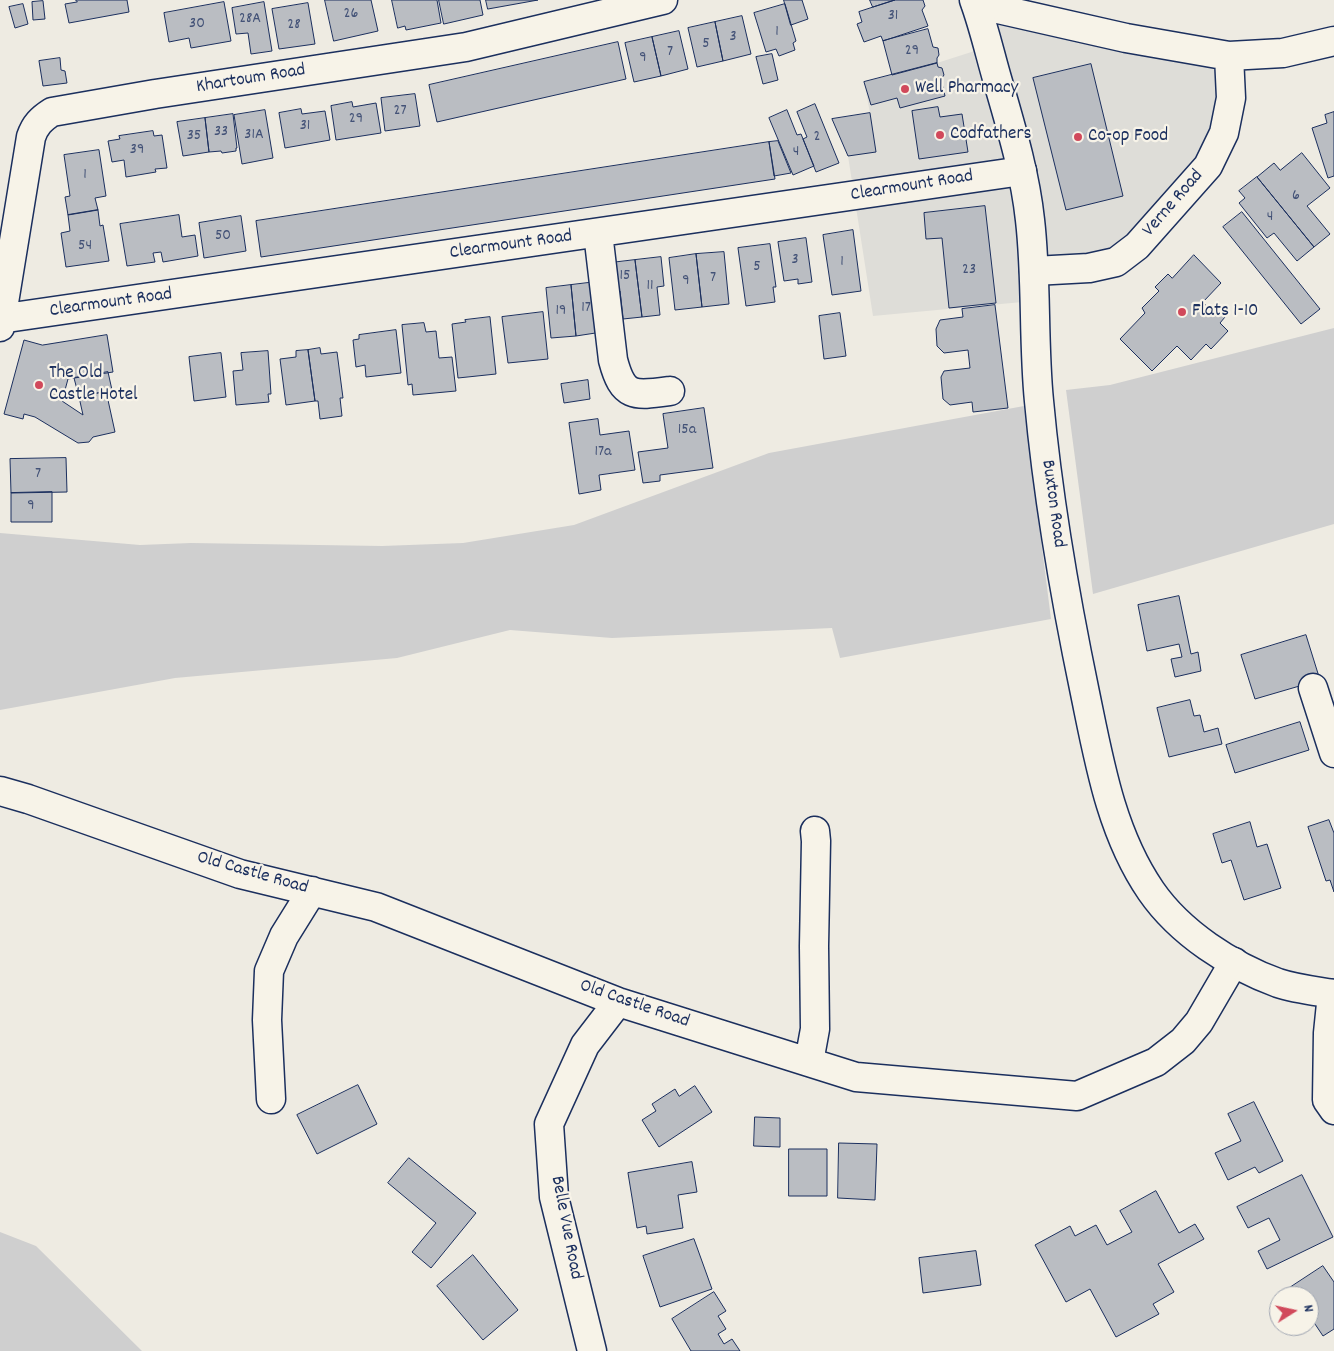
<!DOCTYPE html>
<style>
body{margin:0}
#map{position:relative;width:1334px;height:1351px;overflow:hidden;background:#eeebe2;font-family:Dekko,sans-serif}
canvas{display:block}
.north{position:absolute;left:1269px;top:1286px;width:50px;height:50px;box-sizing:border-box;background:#f7f3e8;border:1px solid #9fa5b1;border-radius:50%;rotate:80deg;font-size:14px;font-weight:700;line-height:20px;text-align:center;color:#1b2f5e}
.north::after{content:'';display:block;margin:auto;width:18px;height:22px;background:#d1495b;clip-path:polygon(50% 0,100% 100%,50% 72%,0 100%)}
</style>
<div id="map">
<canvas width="1334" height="1351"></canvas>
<div class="north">N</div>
</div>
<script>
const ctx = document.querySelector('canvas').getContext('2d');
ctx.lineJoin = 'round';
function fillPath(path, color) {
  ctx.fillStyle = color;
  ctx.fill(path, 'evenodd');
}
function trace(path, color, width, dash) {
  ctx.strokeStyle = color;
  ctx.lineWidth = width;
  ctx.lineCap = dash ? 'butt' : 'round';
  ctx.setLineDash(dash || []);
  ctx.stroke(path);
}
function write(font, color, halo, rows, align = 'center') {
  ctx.font = font + ' Dekko,sans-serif';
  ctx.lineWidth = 4.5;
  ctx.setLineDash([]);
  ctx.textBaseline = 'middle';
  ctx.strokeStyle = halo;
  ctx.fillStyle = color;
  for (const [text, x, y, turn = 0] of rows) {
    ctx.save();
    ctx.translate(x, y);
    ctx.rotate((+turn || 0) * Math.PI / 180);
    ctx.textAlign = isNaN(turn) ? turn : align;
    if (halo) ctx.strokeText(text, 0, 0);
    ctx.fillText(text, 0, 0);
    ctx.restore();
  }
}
const built = new Path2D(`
 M974,9L1227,59L1221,133L1115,260L1031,267L1033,301L873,316L848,156L832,119L870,113L864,82L937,63L984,48Z`);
const green = new Path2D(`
 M1334,328V524L1093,594L1066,390L1110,385Z
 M1024,406L1051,619L840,658L832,628L612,638L510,630L397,658L175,678L0,710V533L140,545L191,543L382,546L463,543L574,525L769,453Z
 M0,1232L36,1246L142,1351H0Z`);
const building = new Path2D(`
 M76,0H127L129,12L69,23L65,4L77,2Z
 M325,0H371L378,31L334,41Z
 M392,0H437L441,23L406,30L405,26L398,28Z
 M439,0H480L483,15L444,24Z
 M486,0H538L488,9Z
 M784,0H802L808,19L791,25Z
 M870,0H895L873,7Z
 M895,0H923L925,6L922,10L928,26L883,41L881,36L864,42L857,24L862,22L859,12Z
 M43,1L45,19L33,20L32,2Z
 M224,2L231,41L191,48L189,38L169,42L164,13Z
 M264,2L272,51L251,54L248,33L236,34L232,8Z
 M308,3L315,44L279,49L272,9Z
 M23,4L28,24L15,28L9,7Z
 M785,4L796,41L793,43L795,50L779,56L776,49L766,52L754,13Z
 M742,16L751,54L723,61L715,22Z
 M715,22L723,61L697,67L688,28Z
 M928,29L933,47L938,48L939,55L937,58V63L892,75L883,41Z
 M679,31L688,69L661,76L652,37Z
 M652,37L661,76L634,82L625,43Z
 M618,42L626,79L437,122L429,85Z
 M772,54L778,80L763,84L756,57Z
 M60,58L61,70L65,71L67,83L43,86L39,61Z
 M937,63L938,67L942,68L944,75L941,79L945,96L900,108L897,98L871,105L864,82Z
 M1091,64L1123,196L1066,210L1033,78Z
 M415,94L420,126L385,131L381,98Z
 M352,102L353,107L376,103L381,133L336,140L331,106Z
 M815,104L839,163L816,172L803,139L807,137L797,112Z
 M938,107L940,117L962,114L968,152L919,159L912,111Z
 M301,109L302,114L325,111L330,140L285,148L279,113Z
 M265,110L273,158L242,164L234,115Z
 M787,110L797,135L801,134L814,166L793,175L769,118Z
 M1334,112V176L1328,178L1312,128L1327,123L1325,115Z
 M870,113L876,152L848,156L832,119Z
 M233,114L237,148H236V151L222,153L221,151L209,152L205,118Z
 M205,118L209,152L183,156L177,122Z
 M153,131L154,136L162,135L167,168L155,169L156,172L126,177L124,160L112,162L108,141L120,139L119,136Z
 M778,141L791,173L774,176L769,142Z
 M769,142L775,179L261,257L256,221Z
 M99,150L106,196L95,198L98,210L68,215L65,197L70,196L64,155Z
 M1302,153L1330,188L1307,206L1330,234L1314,247L1257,177L1274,163L1280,170Z
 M1257,177L1314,247L1297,261L1274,233L1267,238L1239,203L1245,198L1239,191Z
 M985,206L996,303L949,308L942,238L926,239L924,213Z
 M98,210L100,226L103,225L109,261L66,267L61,233L70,231L68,215Z
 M1242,212L1320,309L1301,324L1223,227Z
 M179,215L182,237L195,235L198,256L163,262L161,252L153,253L155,262L127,266L120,224Z
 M241,216L246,251L204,258L199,223Z
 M853,230L861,291L832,295L823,235Z
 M806,238L812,282L798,284V279L784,281L778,242Z
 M770,244L776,287H773L775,302L746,306L738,248Z
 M724,252L729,304L702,307L696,254Z
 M696,254L702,307L675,310L669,258Z
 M1194,255L1221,283L1203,302L1210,310L1214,306L1225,317L1220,323L1228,331L1211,349L1206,344L1191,360L1177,346L1152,371L1120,339L1145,313L1142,308L1159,291L1155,287L1168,274L1172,278Z
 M661,257L664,286L657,287L660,315L642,317L635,260Z
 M635,260L642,317L623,319L620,291L613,292L610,263Z
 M596,282L602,332L576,336L571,285Z
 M571,285L576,336L551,338L546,288Z
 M995,305L1008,408L973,412L972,402L950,405L943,399L941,377L944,371L970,368L968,350L944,353L937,346L936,329L940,320L963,317L962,309Z
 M543,312L548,359L508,363L502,317Z
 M840,313L846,356L824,359L819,316Z
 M490,317L496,374L458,378L452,324L466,322L465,320Z
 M424,323L426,332L436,331L439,358L452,357L456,391L413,395L412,384L408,385L402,325Z
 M396,330L401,373L366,377L365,365L356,367L353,340L359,339V335Z
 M107,335L113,372L68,379L62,401L83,415L79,397L106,391L115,432L93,437L89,442L78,443L35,417L24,414L23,419L4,414L24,340L42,345Z
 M320,348L321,354L337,352L343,398H340L342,416L320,419L318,401H315L308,350Z
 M308,350L315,401L286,405L280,359L296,357V351Z
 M268,351L271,394H268L269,402L236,405L233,371L243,370L241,353Z
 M221,353L226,397L194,401L189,357Z
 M108,372L112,390L79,397L74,378Z
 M588,380L590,399L564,403L561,384Z
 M704,408L713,468L660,475V481L643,483L638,452L668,448L663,414Z
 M598,419L600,435L629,431L635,470L599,475L601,490L579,494L569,423Z
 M66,458L67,492L11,493L10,459Z
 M52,492V522H11V493Z
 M1179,596L1191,654L1198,652L1201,671L1175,677L1171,659L1182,657L1179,644L1147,651L1138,605Z
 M1306,635L1320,680L1255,699L1241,655Z
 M1190,700L1194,716L1200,715L1204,732L1218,728L1222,744L1169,757L1157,708Z
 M1300,722L1309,750L1235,773L1226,745Z
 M1329,820L1334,833V892L1330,880L1326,881L1308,827Z
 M1250,822L1257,847L1267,844L1281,888L1244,900L1231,860L1222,863L1213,834Z
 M358,1085L377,1124L317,1154L297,1115Z
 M695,1086L712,1112L659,1147L642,1120L656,1111L652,1104L675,1089L679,1096Z
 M1254,1102L1283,1161L1259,1173L1255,1167L1228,1180L1215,1153L1241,1141L1228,1114Z
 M755,1117L780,1118V1147L754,1146Z
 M839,1143L877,1144L875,1200L838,1198Z
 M789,1149H827V1196H789Z
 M409,1158L476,1213L431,1268L412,1252L436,1223L388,1183Z
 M692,1162L697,1192L678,1195L683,1228L647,1234L646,1226L637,1228L628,1173Z
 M1302,1175L1333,1237L1267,1269L1258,1251L1280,1240L1269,1218L1248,1228L1237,1207Z
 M1156,1191L1179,1233L1195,1224L1204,1239L1158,1264L1174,1292L1153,1304L1159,1314L1116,1337L1090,1289L1066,1302L1035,1245L1070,1226L1075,1236L1096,1225L1107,1245L1132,1232L1120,1211Z
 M694,1239L712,1289L660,1307L643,1256Z
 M976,1251L981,1285L923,1293L919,1258Z
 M473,1255L518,1310L483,1340L437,1286Z
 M1323,1266L1334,1282V1329L1323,1336L1309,1315V1296H1297L1291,1287Z
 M714,1292L726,1311L718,1316L726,1329L718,1334L724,1344L732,1339L740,1351H691L672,1319Z`);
const minor = new Path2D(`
 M976,4L1126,38L1229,56L1283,53L1334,41
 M598,233L613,360C623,398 634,396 670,391
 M1034,271L1089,268L1116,262L1137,246L1208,166L1224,133L1231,98L1229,56
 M0,319L1022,171
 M0,327L31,137C35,125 41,119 52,112L155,94L466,47L663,0
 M1313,688L1334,753
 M0,791L28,799L240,874L376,907L618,1002L856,1077L1077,1096L1156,1062L1183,1041L1199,1022L1234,962
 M1332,994L1328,1033L1327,1100L1334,1110
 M809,1062L815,1029L814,946L816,841L815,831
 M271,1099L267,1020L269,971L284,936L312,891
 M592,1351L554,1197L549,1124L585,1045L618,1002`);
const highway = new Path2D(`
 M974,0C984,27 990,55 998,82C1011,127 1025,173 1030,220C1037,280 1033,341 1039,401C1048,499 1065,597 1085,693C1099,761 1111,833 1151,891C1180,933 1231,966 1278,983C1296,989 1316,991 1334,994`);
const markers = [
 [905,89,5,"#d1495b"],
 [940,135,5,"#d1495b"],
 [1078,137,5,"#d1495b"],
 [1182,312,5,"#d1495b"],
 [39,385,5,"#d1495b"]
];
const numberNames = [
 ["26",351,15],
 ["31",893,17],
 ["28A",250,20],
 ["30",197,25],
 ["28",294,26],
 ["1",777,33],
 ["3",733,38],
 ["5",706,45],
 ["29",912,52],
 ["7",670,53],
 ["9",643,59],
 ["27",400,112],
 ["29",356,120],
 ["31",305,127],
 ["33",221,133],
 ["31A",254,136],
 ["35",194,137],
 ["2",817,138],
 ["39",137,151],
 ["4",796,153],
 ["1",85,176],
 ["6",1296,197],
 ["4",1270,218],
 ["50",223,237],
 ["54",85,247],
 ["3",795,261],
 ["1",842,263],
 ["5",757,268],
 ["23",969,271],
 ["15",625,277],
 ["7",713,279],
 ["9",686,282],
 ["11",650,287],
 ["17",586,309],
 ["19",561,312],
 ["15a",687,431],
 ["17a",603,453],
 ["7",38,475],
 ["9",31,507]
];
const streetNames = [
 ["Khartoum Road",251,80,-9],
 ["Clearmount Road",912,187,-9],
 ["Verne Road",1174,204,-49],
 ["Clearmount Road",511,246,-8],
 ["Clearmount Road",111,304,-8],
 ["Buxton Road",1052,504,82],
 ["Old Castle Road",252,874,16],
 ["Old Castle Road",634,1005,19],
 ["Belle Vue Road",565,1228,79]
];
const poiNames = [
 ["Well Pharmacy",915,89],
 ["Codfathers",950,135],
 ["Co-op Food",1088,137],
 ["Flats 1-10",1192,312],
 ["The Old",49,374],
 ["Castle Hotel",49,396]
];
fillPath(built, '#deddd8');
fillPath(green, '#cfcfcf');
fillPath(building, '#babdc2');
trace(building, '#1b2f5e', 1);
trace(minor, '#1b2f5e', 31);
trace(highway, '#1b2f5e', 31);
trace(minor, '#f7f3e8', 28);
trace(highway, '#f7f3e8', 28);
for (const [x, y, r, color] of markers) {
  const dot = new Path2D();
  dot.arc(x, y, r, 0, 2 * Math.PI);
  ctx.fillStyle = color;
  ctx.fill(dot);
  trace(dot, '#f7f3e8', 2);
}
write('16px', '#435277', null, numberNames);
write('19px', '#1b2f5e', '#f7f3e8', streetNames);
write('19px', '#1b2f5e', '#f7f3e8', poiNames, 'left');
</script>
